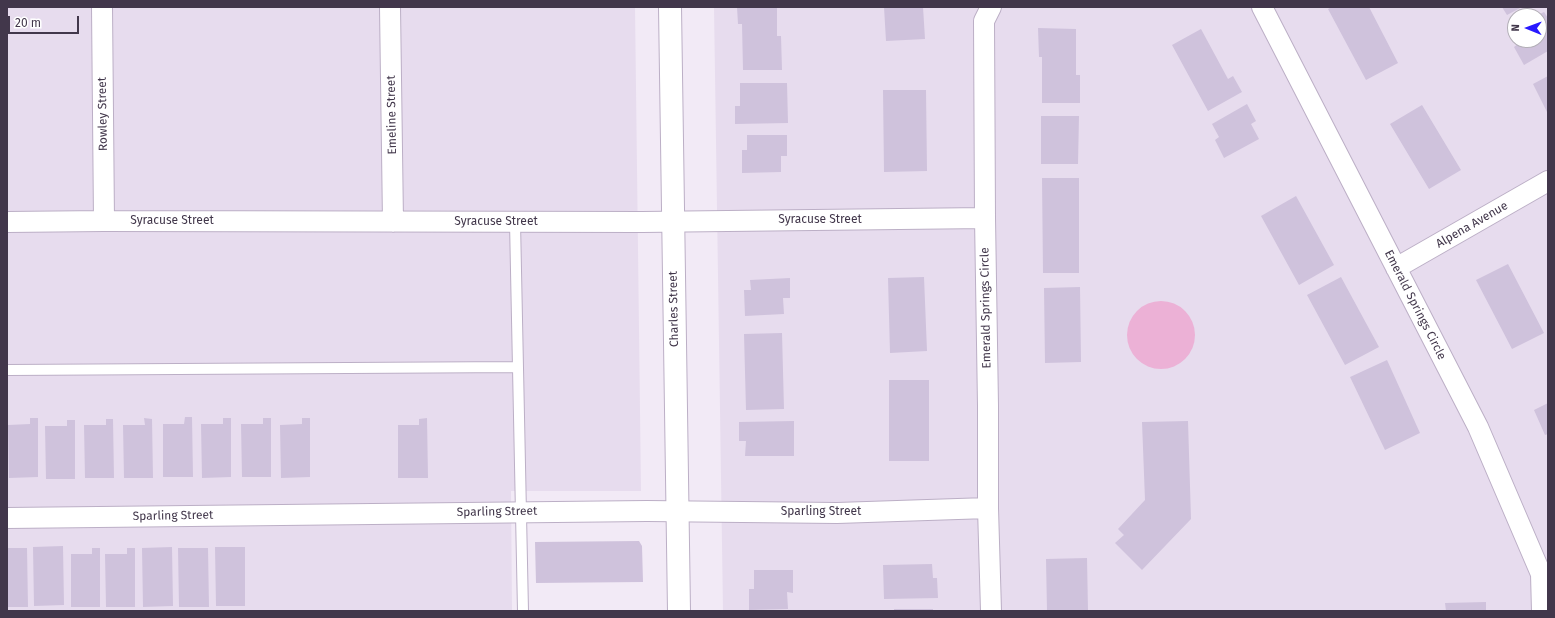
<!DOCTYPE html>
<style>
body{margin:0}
#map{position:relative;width:1555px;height:618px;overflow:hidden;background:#f2eaf6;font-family:"Fira Sans",sans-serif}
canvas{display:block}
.frame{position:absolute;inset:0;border:8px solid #42374b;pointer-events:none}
.north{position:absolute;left:1507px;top:8px;width:40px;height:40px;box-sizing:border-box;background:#fff;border:1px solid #b3afb7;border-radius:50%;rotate:271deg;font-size:11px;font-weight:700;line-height:16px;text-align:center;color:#42374b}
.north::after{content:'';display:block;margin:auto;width:14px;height:18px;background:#2819ff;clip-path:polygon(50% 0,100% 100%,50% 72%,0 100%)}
.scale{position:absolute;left:8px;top:16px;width:71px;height:18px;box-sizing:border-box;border:2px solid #42374b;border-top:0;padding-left:5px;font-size:12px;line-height:14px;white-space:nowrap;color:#42374b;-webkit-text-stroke:3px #fff;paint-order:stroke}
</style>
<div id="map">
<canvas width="1555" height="618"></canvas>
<div class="frame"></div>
<div class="north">N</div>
<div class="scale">20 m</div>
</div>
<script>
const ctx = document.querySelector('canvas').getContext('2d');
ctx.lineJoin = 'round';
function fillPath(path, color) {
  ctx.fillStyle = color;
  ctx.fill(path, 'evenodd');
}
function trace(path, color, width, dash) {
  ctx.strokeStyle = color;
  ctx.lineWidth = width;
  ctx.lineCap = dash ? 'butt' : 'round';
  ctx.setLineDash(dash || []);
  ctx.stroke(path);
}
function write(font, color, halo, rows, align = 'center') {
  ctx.font = font + ' "Fira Sans",sans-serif';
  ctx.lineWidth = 3;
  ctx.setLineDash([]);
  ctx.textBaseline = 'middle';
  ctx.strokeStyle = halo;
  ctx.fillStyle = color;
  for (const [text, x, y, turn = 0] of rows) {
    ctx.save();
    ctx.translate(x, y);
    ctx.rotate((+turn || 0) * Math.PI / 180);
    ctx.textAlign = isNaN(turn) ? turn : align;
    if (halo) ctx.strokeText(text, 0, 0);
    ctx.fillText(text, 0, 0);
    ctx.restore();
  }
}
const residential = new Path2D(`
 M7,7H635L641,491H511L512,611H7Z
 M714,7H1548V611H723ZM1515,16H1539V40H1515Z`);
const green = new Path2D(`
 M1127 335a34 34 0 1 1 68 0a34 34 0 1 1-68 0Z`);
const building = new Path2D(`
 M737,7H777V36H781L782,70H743L742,24H738Z
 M884,7H923L925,39L886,41Z
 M1332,7H1369L1398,63L1366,80L1328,9Z
 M1502,7H1522L1507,15Z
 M1544,12L1548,18V51L1524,65L1514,47L1518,44L1516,40H1539V16H1536Z
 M1038,28L1076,29V75H1080V103H1042V57H1039Z
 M1201,29L1228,79L1233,76L1242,92L1208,111L1172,45Z
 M1548,76V114L1533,84Z
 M740,83H787L788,123L735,124V106H740Z
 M883,90H926L927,171L884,172Z
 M1247,104L1256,121L1251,124L1259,139L1224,158L1215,140L1219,137L1212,124Z
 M1422,105L1461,170L1429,189L1390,124Z
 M1041,116H1079L1078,164H1041Z
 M747,135H787V156H781V172L742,173V150H747Z
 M1042,178H1079V273H1043Z
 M1296,196L1334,265L1299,285L1261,216Z
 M1508,264L1544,333L1512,349L1476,280Z
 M924,277L927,351L890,353L888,278Z
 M1341,277L1379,347L1345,365L1307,295Z
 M790,278V298H783L784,314L745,316L744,290H751L750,280Z
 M1080,287L1081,362L1045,363L1044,288Z
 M782,333L784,409L746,410L744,334Z
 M1387,360L1420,433L1385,450L1350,377Z
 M889,380H929V461H889Z
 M1548,403V434L1545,435L1534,410Z
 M185,417H192L193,477H163V424H184Z
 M30,418H38V477L9,478L8,425L30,424Z
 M144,418L152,419L153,478H124L123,425H145Z
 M223,418H231V477L202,478L201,424H223Z
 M263,418H271V477H242L241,424H263Z
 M302,418H310V477L281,478L280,425L302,424Z
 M427,418L428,478H398V425H419V419Z
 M106,419H113L114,478H85L84,425H106Z
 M67,420H75V479H46L45,426H67Z
 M794,421V456H745L746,441H739V422Z
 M1188,421L1191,519L1142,570L1115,543L1124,535L1118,529L1145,500L1142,422Z
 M639,541L642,546L643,582L536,583L535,542Z
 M63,546L64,605L34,606L33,547Z
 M172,547L173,606L143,607L142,548Z
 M215,547H245V606H216Z
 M7,548H27L28,607H7Z
 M92,548H100V607H71V554H92Z
 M127,548H135V607H106L105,554H127Z
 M178,548H208L209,607H179Z
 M1087,558L1088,611H1047L1046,559Z
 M932,564L933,578H937L938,598L884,599L883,565Z
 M754,570H793V593L787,592L788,609L749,610V589H754Z
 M1486,602V611H1446L1445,603Z
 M894,609H933V611H894Z`);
const service = new Path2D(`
 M515,222L523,611
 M7,370L518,367`);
const minor = new Path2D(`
 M102,7L104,221
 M390,7L393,222
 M991,7L984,21L985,218L988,406V508L991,611
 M1262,7L1478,427L1541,574L1542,611
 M7,222L104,221L642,222L985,218
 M1396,268L1548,181
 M7,518L647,511L837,513L988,508`);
const tertiary = new Path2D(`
 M670,7L679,611`);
const streetNames = [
 ["Rowley Street",103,114,-91],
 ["Emeline Street",392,115,-91],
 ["Syracuse Street",820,220],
 ["Syracuse Street",172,221],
 ["Syracuse Street",496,222],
 ["Alpena Avenue",1472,225,-30],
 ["Emerald Springs Circle",1415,305,63],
 ["Emerald Springs Circle",986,308,-91],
 ["Charles Street",674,309,-91],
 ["Sparling Street",497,512,-1],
 ["Sparling Street",821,512],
 ["Sparling Street",173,516,-1]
];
fillPath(residential, '#e7dcee');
fillPath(green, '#ecb1d6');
fillPath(building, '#cfc2dc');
trace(service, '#bcafc6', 12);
trace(minor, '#bcafc6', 22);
trace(tertiary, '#bcafc6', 24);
trace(service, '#fff', 10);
trace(minor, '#fff', 20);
trace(tertiary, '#fff', 22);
write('12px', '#42374b', '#fff', streetNames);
</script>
